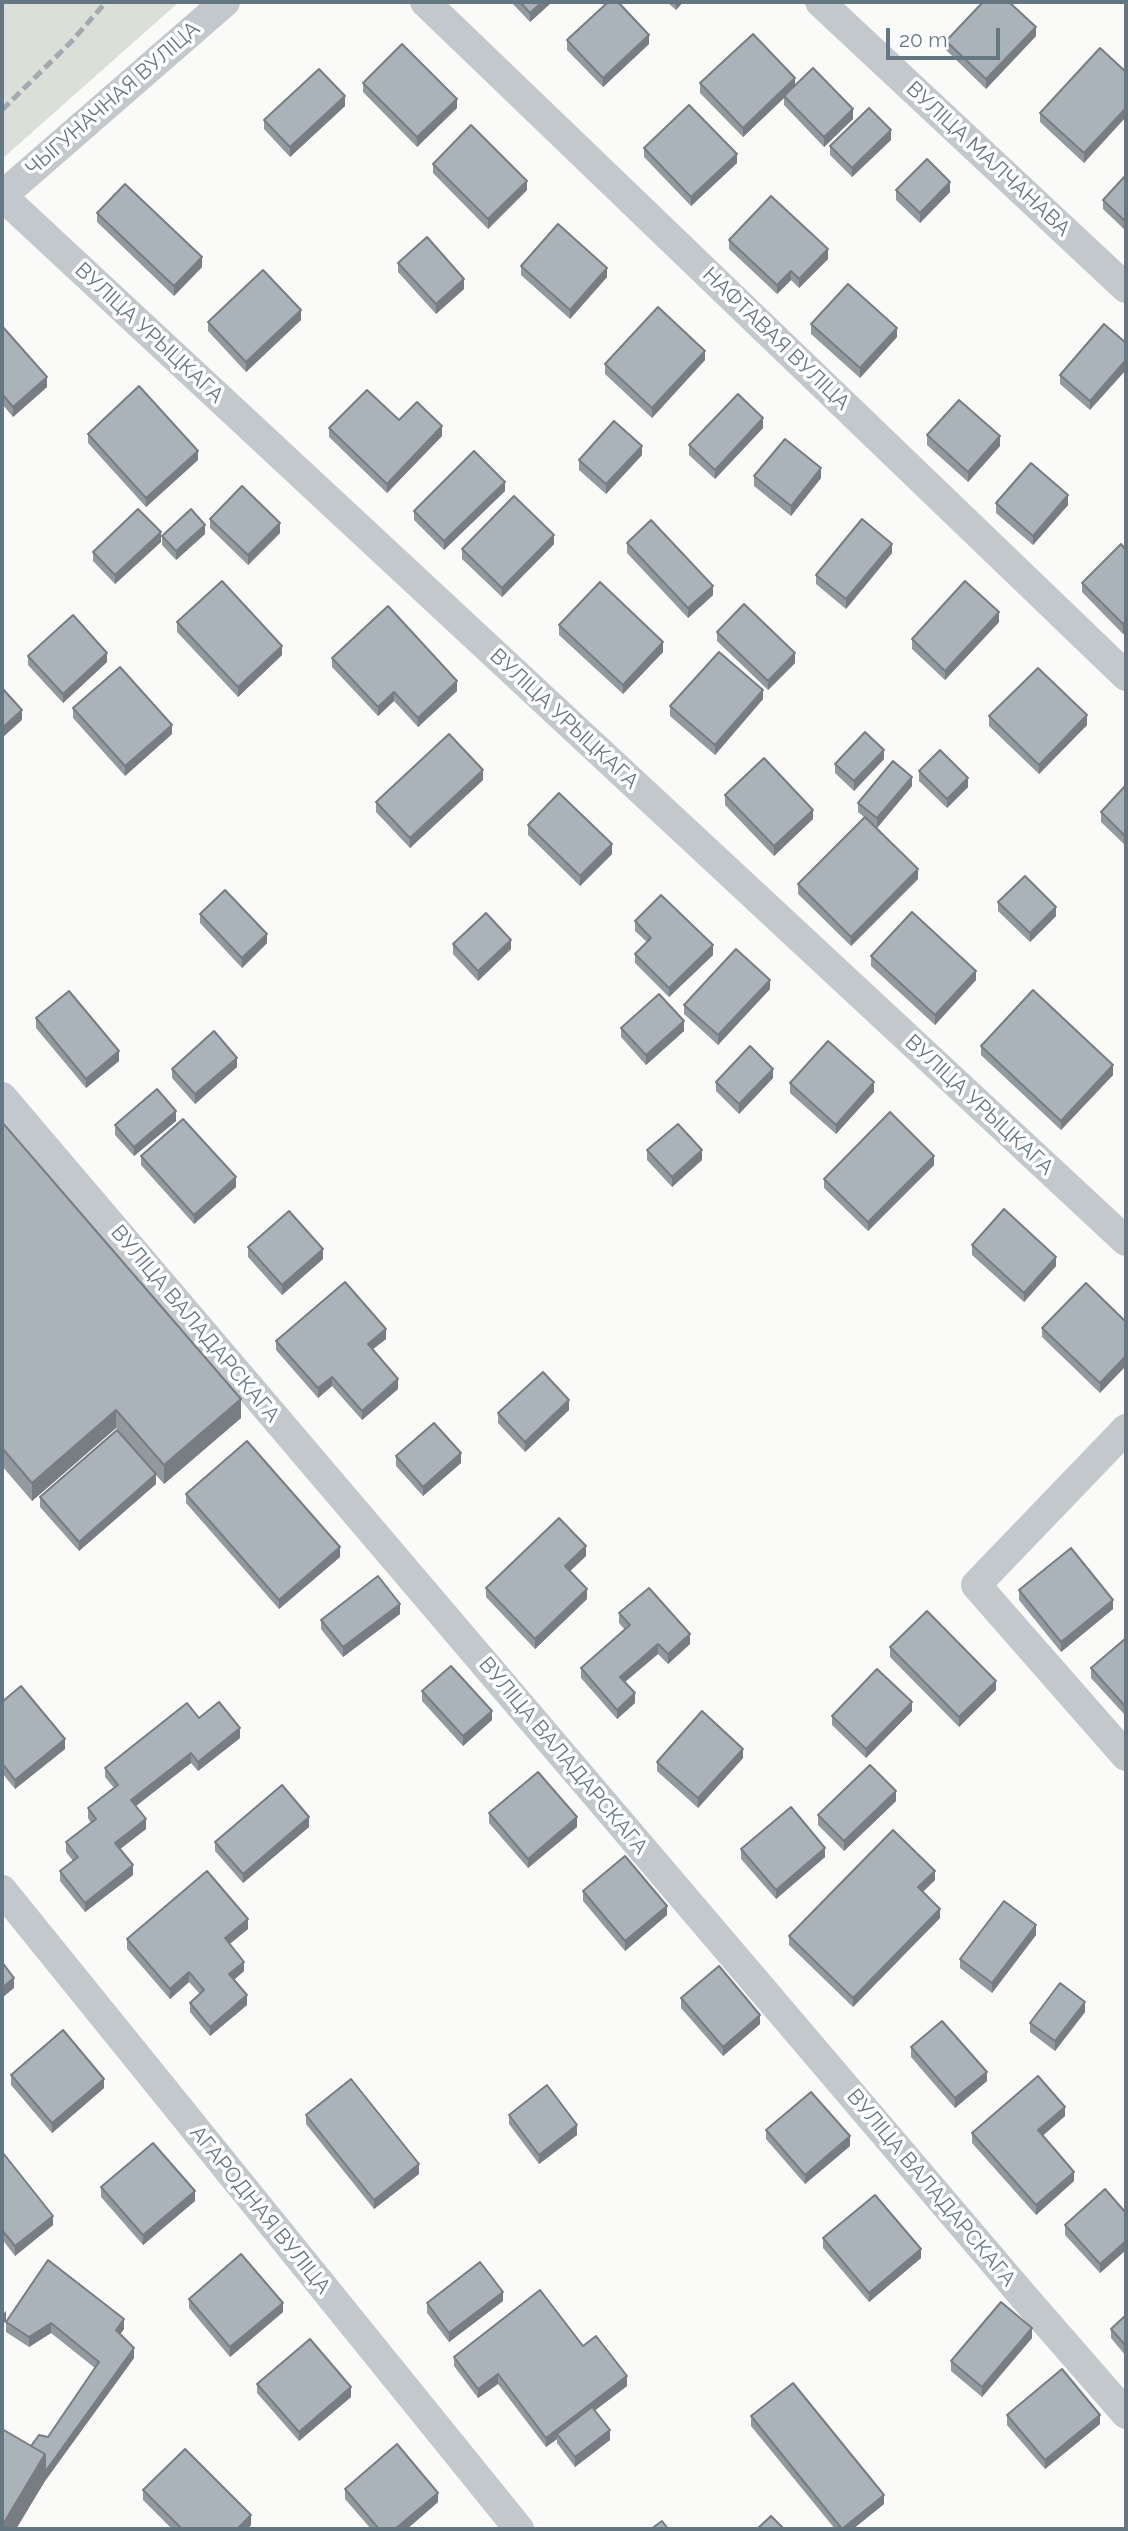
<!DOCTYPE html>
<meta charset="utf-8">
<style>
body{margin:0}
#map{position:relative;width:1128px;height:2531px;overflow:hidden;background:#fafaf8;font-family:Raleway,sans-serif}
canvas{display:block}
.frame{position:absolute;inset:0;border:4px solid #657683;pointer-events:none}
.scale{position:absolute;left:886px;top:28px;width:114px;height:32px;box-sizing:border-box;border:4px solid #657683;border-top:0;padding-left:9px;font-size:21px;line-height:24px;white-space:nowrap;color:#657683;-webkit-text-stroke:5px #fff;paint-order:stroke}
</style>
<div id="map">
<canvas width="1128" height="2531"></canvas>
<div class="frame"></div>
<div class="scale">20 m</div>
</div>
<script>
const ctx = document.querySelector('canvas').getContext('2d');
ctx.lineJoin = 'round';
function fillPath(path, color) {
  ctx.fillStyle = color;
  ctx.fill(path, 'evenodd');
}
function trace(path, color, width, dash) {
  ctx.strokeStyle = color;
  ctx.lineWidth = width;
  ctx.lineCap = dash ? 'butt' : 'round';
  ctx.setLineDash(dash || []);
  ctx.stroke(path);
}
function write(font, color, halo, rows, align = 'center') {
  ctx.font = font + ' Raleway,sans-serif';
  ctx.lineWidth = 7;
  ctx.setLineDash([]);
  ctx.textBaseline = 'middle';
  ctx.strokeStyle = halo;
  ctx.fillStyle = color;
  for (const [text, x, y, turn = 0] of rows) {
    ctx.save();
    ctx.translate(x, y);
    ctx.rotate((+turn || 0) * Math.PI / 180);
    ctx.textAlign = isNaN(turn) ? turn : align;
    if (halo) ctx.strokeText(text, 0, 0);
    ctx.fillText(text, 0, 0);
    ctx.restore();
  }
}
const green = new Path2D(`
 M2,2H179L2,159Z`);
const street = new Path2D(`
 M425,2L1126,676
 M820,2L1126,288
 M2,196L1126,1241
 M2,196L225,2
 M2,1097L1024,2297L1126,2414
 M1126,1429L976,1585L1126,1756
 M2,1890L519,2529`);
const rail = new Path2D(`
 M2,110L71,42L106,2`);
const wall = new Path2D(`
 M511,2H552L530,22Z
 M667,2H683L676,10Z
 M1036,36L986,89L946,50V41Z
 M567,40L649,44L603,87L567,50Z
 M1100,48L1084,163L1040,122V113Z
 M363,83L457,108L417,147L363,92Z
 M700,83L795,85L853,119L824,147L784,105V98L743,137L700,93Z
 M345,106L290,157L264,129V120Z
 M891,140L852,177L830,155V146Z
 M644,148L737,163L691,206L644,157Z
 M433,164L527,190L488,229L433,173Z
 M1126,175V231L1103,209V200Z
 M896,190L950,192L920,223L896,200Z
 M97,213L202,267L174,296L97,222Z
 M729,240L828,259L799,288L791,280L777,294L729,249Z
 M398,263L464,289L436,314L398,272Z
 M521,266L607,277L570,319L521,275Z
 M301,320L246,372L208,331V322Z
 M811,324L897,337L860,378L811,334Z
 M1104,324L1090,410L1060,384V375Z
 M2,326L47,387L13,417L2,404Z
 M705,360L652,418L605,374V364Z
 M399,420L442,436L387,493L329,437V428Z
 M763,428L715,479L689,455V445Z
 M88,434L198,460L146,507L88,443Z
 M927,435L1000,446L968,482L927,445Z
 M642,455L606,494L579,470V460Z
 M754,476L821,478L791,516L754,486Z
 M505,491L444,550L414,520V511Z
 M996,503L1068,505L1033,545L996,513Z
 M210,519L280,533L248,565L210,528Z
 M205,534L176,560L162,545V536Z
 M161,542L115,584L93,561V552Z
 M627,543L713,595L688,618L627,553Z
 M554,544L502,597L462,559V549Z
 M1126,550V631L1123,634L1082,592V583Z
 M892,553L846,609L816,584V575Z
 M177,622L282,655L238,697L177,632Z
 M999,622L945,680L912,649V639Z
 M559,625L663,652L623,694L559,635Z
 M717,632L795,663L768,690L717,641Z
 M28,656L107,662L63,703L28,665Z
 M332,658L457,691L418,727L394,701L378,716L332,667Z
 M763,699L715,755L670,716V706Z
 M73,708L172,734L125,776L73,718Z
 M989,716L1087,725L1039,774L989,726Z
 M884,759L854,791L835,773V764Z
 M919,771L968,787L947,808L919,781Z
 M483,780L410,848L376,812V802Z
 M1126,785V846L1101,822V812Z
 M912,786L877,828L918,879L851,946L798,894V884L864,817L858,812V803Z
 M725,795L813,819L774,856L725,805Z
 M528,825L612,854L580,886L528,835Z
 M998,902L1056,916L1030,942L998,911Z
 M200,914L267,943L242,968L200,923Z
 M635,921L713,955L669,997L635,963V954L647,942L635,931Z
 M453,944L511,949L478,981L453,954Z
 M871,956L976,980L935,1025L871,966Z
 M770,989L718,1045L684,1014V1005Z
 M36,1018L119,1061L86,1088L36,1028Z
 M621,1028L684,1031L646,1065L621,1037Z
 M981,1046L1113,1075L1061,1130L981,1055Z
 M237,1067L195,1104L172,1078V1069Z
 M773,1078L739,1114L716,1091V1082Z
 M790,1083L874,1092L836,1134L790,1093Z
 M176,1121L134,1156L115,1135V1125Z
 M2,1122L241,1418L164,1484L156,1475V1484L79,1551L40,1507V1497L145,1462L116,1428L32,1501L2,1466Z
 M647,1150L702,1160L672,1187L647,1160Z
 M141,1156L236,1187L194,1224L141,1165Z
 M934,1165L868,1231L824,1188V1179Z
 M972,1245L1056,1266L1024,1302L972,1255Z
 M248,1247L323,1259L282,1295L248,1257Z
 M1126,1322L1100,1393L1042,1337V1328Z
 M386,1339L373,1349L398,1389L362,1420L332,1386L318,1398L276,1350V1341Z
 M569,1410L525,1452L498,1423V1413Z
 M396,1456L461,1463L423,1496L396,1466Z
 M186,1494L340,1557L279,1609L186,1503Z
 M586,1556L570,1571L587,1599L535,1649L486,1597V1588Z
 M1019,1590L1113,1609L1061,1652L1019,1600Z
 M619,1613L690,1644L668,1664L658,1654L625,1682L635,1703L617,1719L581,1678V1668L625,1630L619,1623Z
 M400,1614L343,1657L321,1629V1620Z
 M1126,1638L1124,1714L1091,1678V1668Z
 M890,1647L996,1690L959,1727L890,1657Z
 M422,1691L492,1720L463,1746L422,1701Z
 M2,1702L65,1749L15,1789L2,1773Z
 M912,1711L866,1758L832,1725V1716Z
 M199,1718L240,1738L198,1771L191,1763L135,1806L146,1829L120,1849L133,1875L85,1912L60,1881V1871L73,1861L66,1852V1842L91,1823L88,1818V1808L114,1788L105,1777V1768Z
 M743,1758L698,1808L657,1771V1762Z
 M896,1801L844,1851L818,1825V1815Z
 M489,1813L577,1827L528,1868L489,1823Z
 M309,1827L243,1883L215,1851V1842Z
 M741,1849L825,1857L776,1899L741,1859Z
 M935,1880L923,1892L940,1918L853,2007L789,1945V1936Z
 M583,1891L667,1915L625,1951L583,1901Z
 M248,1929L229,1944L244,1971L234,1980L247,2005L210,2036L190,2012V2003L200,1994L189,1982L170,1999L127,1949V1939Z
 M1036,1935L992,1993L960,1968V1959Z
 M681,1998L760,2024L723,2056L681,2008Z
 M1085,2012L1055,2051L1030,2032V2023Z
 M911,2047L987,2081L955,2108L911,2057Z
 M11,2075L104,2088L52,2133L11,2085Z
 M306,2115L419,2174L374,2209L306,2124Z
 M509,2115L577,2135L539,2164L509,2124Z
 M1065,2116L1042,2136L1074,2181L1036,2215L972,2143V2133Z
 M766,2130L850,2146L805,2184L766,2139Z
 M2,2154L53,2225L15,2256L2,2239Z
 M101,2187L195,2201L143,2245L101,2197Z
 M1126,2213V2250L1100,2273L1065,2235V2225Z
 M823,2238L921,2258L869,2302L823,2248Z
 M48,2260L124,2329L120,2334L134,2358L45,2481L16,2529H2L31,2446L48,2437L95,2368L51,2333L29,2347L6,2332V2322Z
 M189,2299L283,2312L230,2357L189,2308Z
 M503,2301L449,2342L427,2313V2303Z
 M1126,2315V2356L1111,2338V2329Z
 M1032,2338L982,2397L951,2371V2361Z
 M583,2346L627,2386L594,2411L610,2440L575,2467L557,2443V2439L546,2447L498,2384L478,2398L454,2366V2357Z
 M257,2384L351,2397L299,2441L257,2393Z
 M1007,2415L1100,2424L1045,2469L1007,2425Z
 M751,2416L884,2504L853,2529H835L751,2426Z
 M345,2489L438,2502L407,2529H371L345,2499Z
 M143,2490L251,2525L247,2529H172L143,2500Z`);
const shadedWall = new Path2D(`
 M542,2H552L530,22V13Z
 M676,2H683L676,10Z
 M1036,27V36L986,89V79Z
 M649,35V44L603,87V78Z
 M795,78V87L784,96V98L743,137V128Z
 M345,96V106L290,157V147Z
 M457,99V108L417,147V137Z
 M1126,108V117L1084,163V153Z
 M853,109V119L824,147V137Z
 M891,130V140L852,177V168Z
 M737,154V163L691,206V197Z
 M527,181V190L488,229V219Z
 M950,182V192L920,223V213Z
 M828,249V259L799,288V279Z
 M202,257V267L174,296V286Z
 M607,268V277L570,319V310Z
 M791,271V280L777,294V285Z
 M464,279V289L436,314V304Z
 M301,310V320L246,372V362Z
 M897,328V337L860,378V368Z
 M705,351V360L652,418V408Z
 M1126,360V370L1090,410V401Z
 M47,377V387L13,417V407Z
 M763,418V428L715,479V470Z
 M442,426V436L387,493V484Z
 M1000,436V446L968,482V472Z
 M642,446V455L606,494V484Z
 M198,451V460L146,507V498Z
 M821,468V478L791,516V506Z
 M505,482V491L444,550V541Z
 M1068,495V505L1033,545V536Z
 M280,523V533L248,565V555Z
 M205,525V534L176,560V551Z
 M161,532V542L115,584V575Z
 M554,535V544L502,597V588Z
 M892,544V553L846,609V599Z
 M713,586V595L688,618V608Z
 M999,612V622L945,680V671Z
 M1126,621V631L1123,634V624Z
 M663,642V652L623,694V685Z
 M282,646V655L238,697V687Z
 M107,653V662L63,703V694Z
 M795,653V663L768,690V681Z
 M457,681V691L418,727V718Z
 M763,690V699L715,755V745Z
 M394,692V701L378,716V707Z
 M22,710V720L2,738V728Z
 M1087,715V725L1039,774V765Z
 M172,725V734L125,776V766Z
 M884,750V759L854,791V781Z
 M483,770V780L410,848V838Z
 M912,777V786L877,828V818Z
 M968,778V787L947,808V799Z
 M813,810V819L774,856V846Z
 M612,844V854L580,886V876Z
 M918,869V879L851,946V937Z
 M1056,907V916L1030,942V933Z
 M267,934V943L242,968V958Z
 M511,940V949L478,981V971Z
 M713,945V955L669,997V988Z
 M976,971V980L935,1025V1015Z
 M770,980V989L718,1045V1035Z
 M684,1021V1031L646,1065V1055Z
 M119,1051V1061L86,1088V1079Z
 M237,1058V1067L195,1104V1094Z
 M1113,1065V1075L1061,1130V1121Z
 M773,1069V1078L739,1114V1104Z
 M874,1082V1092L836,1134V1125Z
 M176,1111V1121L134,1156V1147Z
 M702,1150V1160L672,1187V1177Z
 M934,1156V1165L868,1231V1222Z
 M236,1177V1187L194,1224V1215Z
 M323,1249V1259L282,1295V1285Z
 M1056,1257V1266L1024,1302V1293Z
 M386,1329V1339L368,1353V1344Z
 M1126,1356V1366L1100,1393V1383Z
 M332,1377V1386L318,1398V1388Z
 M398,1379V1389L362,1420V1411Z
 M241,1399V1418L164,1484V1465Z
 M569,1400V1410L525,1452V1442Z
 M116,1410V1428L32,1501V1483Z
 M461,1453V1463L423,1496V1487Z
 M156,1474V1484L79,1551V1542Z
 M586,1546V1556L565,1576V1566Z
 M340,1547V1557L279,1609V1600Z
 M587,1589V1599L535,1649V1639Z
 M1113,1600V1609L1061,1652V1642Z
 M400,1604V1614L343,1657V1647Z
 M690,1634V1644L668,1664V1654Z
 M658,1644V1654L620,1686V1677Z
 M996,1681V1690L959,1727V1717Z
 M635,1693V1703L617,1719V1710Z
 M912,1702V1711L866,1758V1749Z
 M1126,1703V1712L1124,1714V1705Z
 M492,1711V1720L463,1746V1736Z
 M240,1728V1738L198,1771V1762Z
 M65,1739V1749L15,1789V1780Z
 M743,1749V1758L698,1808V1798Z
 M191,1753V1763L131,1810V1800Z
 M896,1791V1801L844,1851V1841Z
 M309,1817V1827L243,1883V1874Z
 M577,1817V1827L528,1868V1859Z
 M146,1819V1829L115,1853V1843Z
 M825,1848V1857L776,1899V1890Z
 M133,1865V1875L85,1912V1903Z
 M935,1871V1880L918,1896V1887Z
 M667,1906V1915L625,1951V1941Z
 M940,1909V1918L853,2007V1998Z
 M248,1919V1929L225,1948V1938Z
 M1036,1925V1935L992,1993V1983Z
 M244,1962V1971L229,1984V1974Z
 M189,1972V1982L170,1999V1989Z
 M14,1978V1988L2,1998V1988Z
 M247,1995V2005L210,2036V2027Z
 M1085,2002V2012L1055,2051V2041Z
 M760,2015V2024L723,2056V2047Z
 M987,2072V2081L955,2108V2098Z
 M104,2079V2088L52,2133V2123Z
 M1065,2107V2116L1038,2140V2130Z
 M577,2125V2135L539,2164V2155Z
 M850,2136V2146L805,2184V2175Z
 M419,2164V2174L374,2209V2200Z
 M1074,2172V2181L1036,2215V2205Z
 M195,2191V2201L143,2245V2235Z
 M53,2216V2225L15,2256V2246Z
 M1126,2241V2250L1100,2273V2264Z
 M921,2249V2258L869,2302V2293Z
 M503,2292V2301L449,2342V2333Z
 M283,2303V2312L230,2357V2347Z
 M6,2311V2321L2,2325V2315Z
 M124,2319V2329L116,2340V2330Z
 M51,2323V2333L29,2347V2337Z
 M1032,2328V2338L982,2397V2387Z
 M134,2348V2358L45,2481L16,2529H2V2526L45,2454Z
 M498,2374V2384L478,2398V2389Z
 M627,2376V2386L560,2437L557,2434V2439L546,2447V2438Z
 M351,2387V2397L299,2441V2432Z
 M1100,2415V2424L1045,2469V2460Z
 M610,2430V2440L575,2467V2457Z
 M438,2493V2502L407,2529H395Z
 M884,2495V2504L853,2529H842Z
 M251,2515V2525L247,2529H237Z`);
const building = new Path2D(`
 M520,2H542L530,13Z
 M608,2H618L649,35L603,78L567,40Z
 M983,2H1009L1036,27L986,79L946,41Z
 M753,34L795,78L743,128L700,83Z
 M402,44L457,99L417,137L363,83Z
 M1100,48L1126,72V108L1084,153L1040,113Z
 M813,68L853,109L824,137L784,96Z
 M319,69L345,96L290,147L264,120Z
 M689,105L737,154L691,197L644,148Z
 M869,108L891,130L852,168L830,146Z
 M471,125L527,181L488,219L433,164Z
 M927,159L950,182L920,213L896,190Z
 M1126,175V222L1103,200Z
 M125,184L202,257L174,286L97,213Z
 M771,196L828,249L799,279L791,271L777,285L729,240Z
 M558,224L607,268L570,310L521,266Z
 M427,237L464,279L436,304L398,263Z
 M263,270L301,310L246,362L208,322Z
 M848,284L897,328L860,368L811,324Z
 M658,307L705,351L652,408L605,364Z
 M1104,324L1126,343V360L1090,401L1060,375Z
 M2,326L47,377L13,407L2,394Z
 M139,386L198,451L146,498L88,434Z
 M367,390L399,420L417,402L442,426L387,484L329,428Z
 M738,394L763,418L715,470L689,445Z
 M959,400L1000,436L968,472L927,435Z
 M614,421L642,446L606,484L579,460Z
 M785,439L821,468L791,506L754,476Z
 M474,451L505,482L444,541L414,511Z
 M1031,463L1068,495L1033,536L996,503Z
 M242,486L280,523L248,555L210,519Z
 M514,496L554,535L502,588L462,549Z
 M138,509L161,532L115,575L93,552Z
 M191,509L205,525L176,551L162,536Z
 M862,519L892,544L846,599L816,575Z
 M651,520L713,586L688,608L627,543Z
 M1121,544L1126,550V621L1123,624L1082,583Z
 M222,581L282,646L238,687L177,622Z
 M965,581L999,612L945,671L912,639Z
 M600,582L663,642L623,685L559,625Z
 M744,604L795,653L768,681L717,632Z
 M388,606L457,681L418,718L394,692L378,707L332,658Z
 M73,615L107,653L63,694L28,656Z
 M719,652L763,690L715,745L670,706Z
 M120,667L172,725L125,766L73,708Z
 M1038,668L1087,715L1039,765L989,716Z
 M2,688L22,710L2,728Z
 M865,732L884,750L854,781L835,764Z
 M449,734L483,770L410,838L376,802Z
 M940,750L968,778L947,799L919,771Z
 M764,758L813,810L774,846L725,795Z
 M893,761L912,777L877,818L858,803Z
 M1126,785V837L1101,812Z
 M559,793L612,844L580,876L528,825Z
 M865,817L918,869L851,937L798,884Z
 M1025,876L1056,907L1030,933L998,902Z
 M225,890L267,934L242,958L200,914Z
 M661,895L713,945L669,988L635,954L651,938L635,921Z
 M912,912L976,971L935,1015L871,956Z
 M486,913L511,940L478,971L453,944Z
 M736,949L770,980L718,1035L684,1005Z
 M1033,990L1113,1065L1061,1121L981,1046Z
 M69,991L119,1051L86,1079L36,1018Z
 M659,994L684,1021L646,1055L621,1028Z
 M214,1031L237,1058L195,1094L172,1069Z
 M828,1041L874,1082L836,1125L790,1083Z
 M750,1046L773,1069L739,1104L716,1082Z
 M157,1089L176,1111L134,1147L115,1125Z
 M890,1112L934,1156L868,1222L824,1179Z
 M183,1119L236,1177L194,1215L141,1156Z
 M2,1122L241,1399L164,1465L116,1410L32,1483L2,1448Z
 M678,1124L702,1150L672,1177L647,1150Z
 M1004,1209L1056,1257L1024,1293L972,1245Z
 M289,1211L323,1249L282,1285L248,1247Z
 M345,1282L386,1329L368,1344L398,1379L362,1411L332,1377L318,1388L276,1341Z
 M1086,1283L1126,1322V1356L1100,1383L1042,1328Z
 M543,1372L569,1400L525,1442L498,1413Z
 M434,1423L461,1453L423,1487L396,1456Z
 M117,1430L156,1474L79,1542L40,1497Z
 M247,1441L340,1547L279,1600L186,1494Z
 M559,1518L586,1546L565,1566L587,1589L535,1639L486,1588Z
 M1071,1548L1113,1600L1061,1642L1019,1590Z
 M378,1576L400,1604L343,1647L321,1620Z
 M649,1588L690,1634L668,1654L658,1644L620,1677L635,1693L617,1710L581,1668L630,1625L619,1613Z
 M927,1611L996,1681L959,1717L890,1647Z
 M1126,1638V1703L1124,1705L1091,1668Z
 M451,1666L492,1711L463,1736L422,1691Z
 M877,1669L912,1702L866,1749L832,1716Z
 M21,1686L65,1739L15,1780L2,1763V1702Z
 M219,1702L240,1728L198,1762L191,1753L131,1800L146,1819L115,1843L133,1865L85,1903L60,1871L78,1857L66,1842L96,1819L88,1808L118,1785L105,1768L187,1703L199,1718Z
 M702,1711L743,1749L698,1798L657,1762Z
 M870,1765L896,1791L844,1841L818,1815Z
 M538,1772L577,1817L528,1859L489,1813Z
 M282,1785L309,1817L243,1874L215,1842Z
 M791,1807L825,1848L776,1890L741,1849Z
 M893,1830L935,1871L918,1887L940,1909L853,1998L789,1936Z
 M625,1856L667,1906L625,1941L583,1891Z
 M207,1871L248,1919L225,1938L244,1962L229,1974L247,1995L210,2027L190,2003L204,1990L189,1972L170,1989L127,1939Z
 M1004,1901L1036,1925L992,1983L960,1959Z
 M2,1962L14,1978L2,1988Z
 M719,1966L760,2015L723,2047L681,1998Z
 M1060,1983L1085,2002L1055,2041L1030,2023Z
 M942,2021L987,2072L955,2098L911,2047Z
 M63,2030L104,2079L52,2123L11,2075Z
 M1038,2076L1065,2107L1038,2130L1074,2172L1036,2205L972,2133Z
 M351,2079L419,2164L374,2200L306,2115Z
 M547,2085L577,2125L539,2155L509,2115Z
 M811,2092L850,2136L805,2175L766,2130Z
 M153,2143L195,2191L143,2235L101,2187Z
 M3,2153L53,2216L15,2246L2,2230V2154Z
 M1105,2189L1126,2213V2241L1100,2264L1065,2225Z
 M875,2195L921,2249L869,2293L823,2238Z
 M241,2254L283,2303L230,2347L189,2299Z
 M48,2260L124,2319L116,2330L134,2348L45,2472V2454L31,2446L39,2435L48,2437L99,2362L51,2323L29,2337L6,2322Z
 M480,2262L503,2292L449,2333L427,2303Z
 M540,2290L583,2346L596,2336L627,2376L546,2438L498,2374L478,2389L454,2357Z
 M1001,2302L1032,2328L982,2387L951,2361Z
 M1126,2315V2346L1111,2329Z
 M310,2339L351,2387L299,2432L257,2384Z
 M1062,2369L1100,2415L1045,2460L1007,2415Z
 M793,2383L884,2495L842,2529L751,2416Z
 M592,2407L610,2430L575,2457L557,2434Z
 M2,2429L45,2454L2,2526Z
 M397,2444L438,2493L395,2529H379L345,2489Z
 M185,2449L251,2515L237,2529H182L143,2490Z
 M771,2516L784,2529H757Z
 M662,2521L668,2529H651Z`);
const streetNames = [
 ["ЧЫГУНАЧНАЯ ВУЛІЦА",113,99,-41],
 ["ВУЛІЦА МАЛЧАНАВА",988,159,43],
 ["ВУЛІЦА УРЫЦКАГА",149,333,43],
 ["НАФТАВАЯ ВУЛІЦА",776,339,44],
 ["ВУЛІЦА УРЫЦКАГА",564,719,43],
 ["ВУЛІЦА УРЫЦКАГА",979,1105,43],
 ["ВУЛІЦА ВАЛАДАРСКАГА",195,1324,50],
 ["ВУЛІЦА ВАЛАДАРСКАГА",563,1756,50],
 ["ВУЛІЦА ВАЛАДАРСКАГА",931,2188,50],
 ["АГАРОДНАЯ ВУЛІЦА",260,2210,51]
];
fillPath(green, '#dadfd7');
trace(street, '#c3c8cc', 30);
trace(rail, '#a2aab0', 5, [10, 5]);
fillPath(wall, '#929a9f');
fillPath(shadedWall, '#777d82');
fillPath(building, '#aab3b9');
trace(building, '#777d82', 2);
write('21px', '#657683', '#fff', streetNames);
</script>
